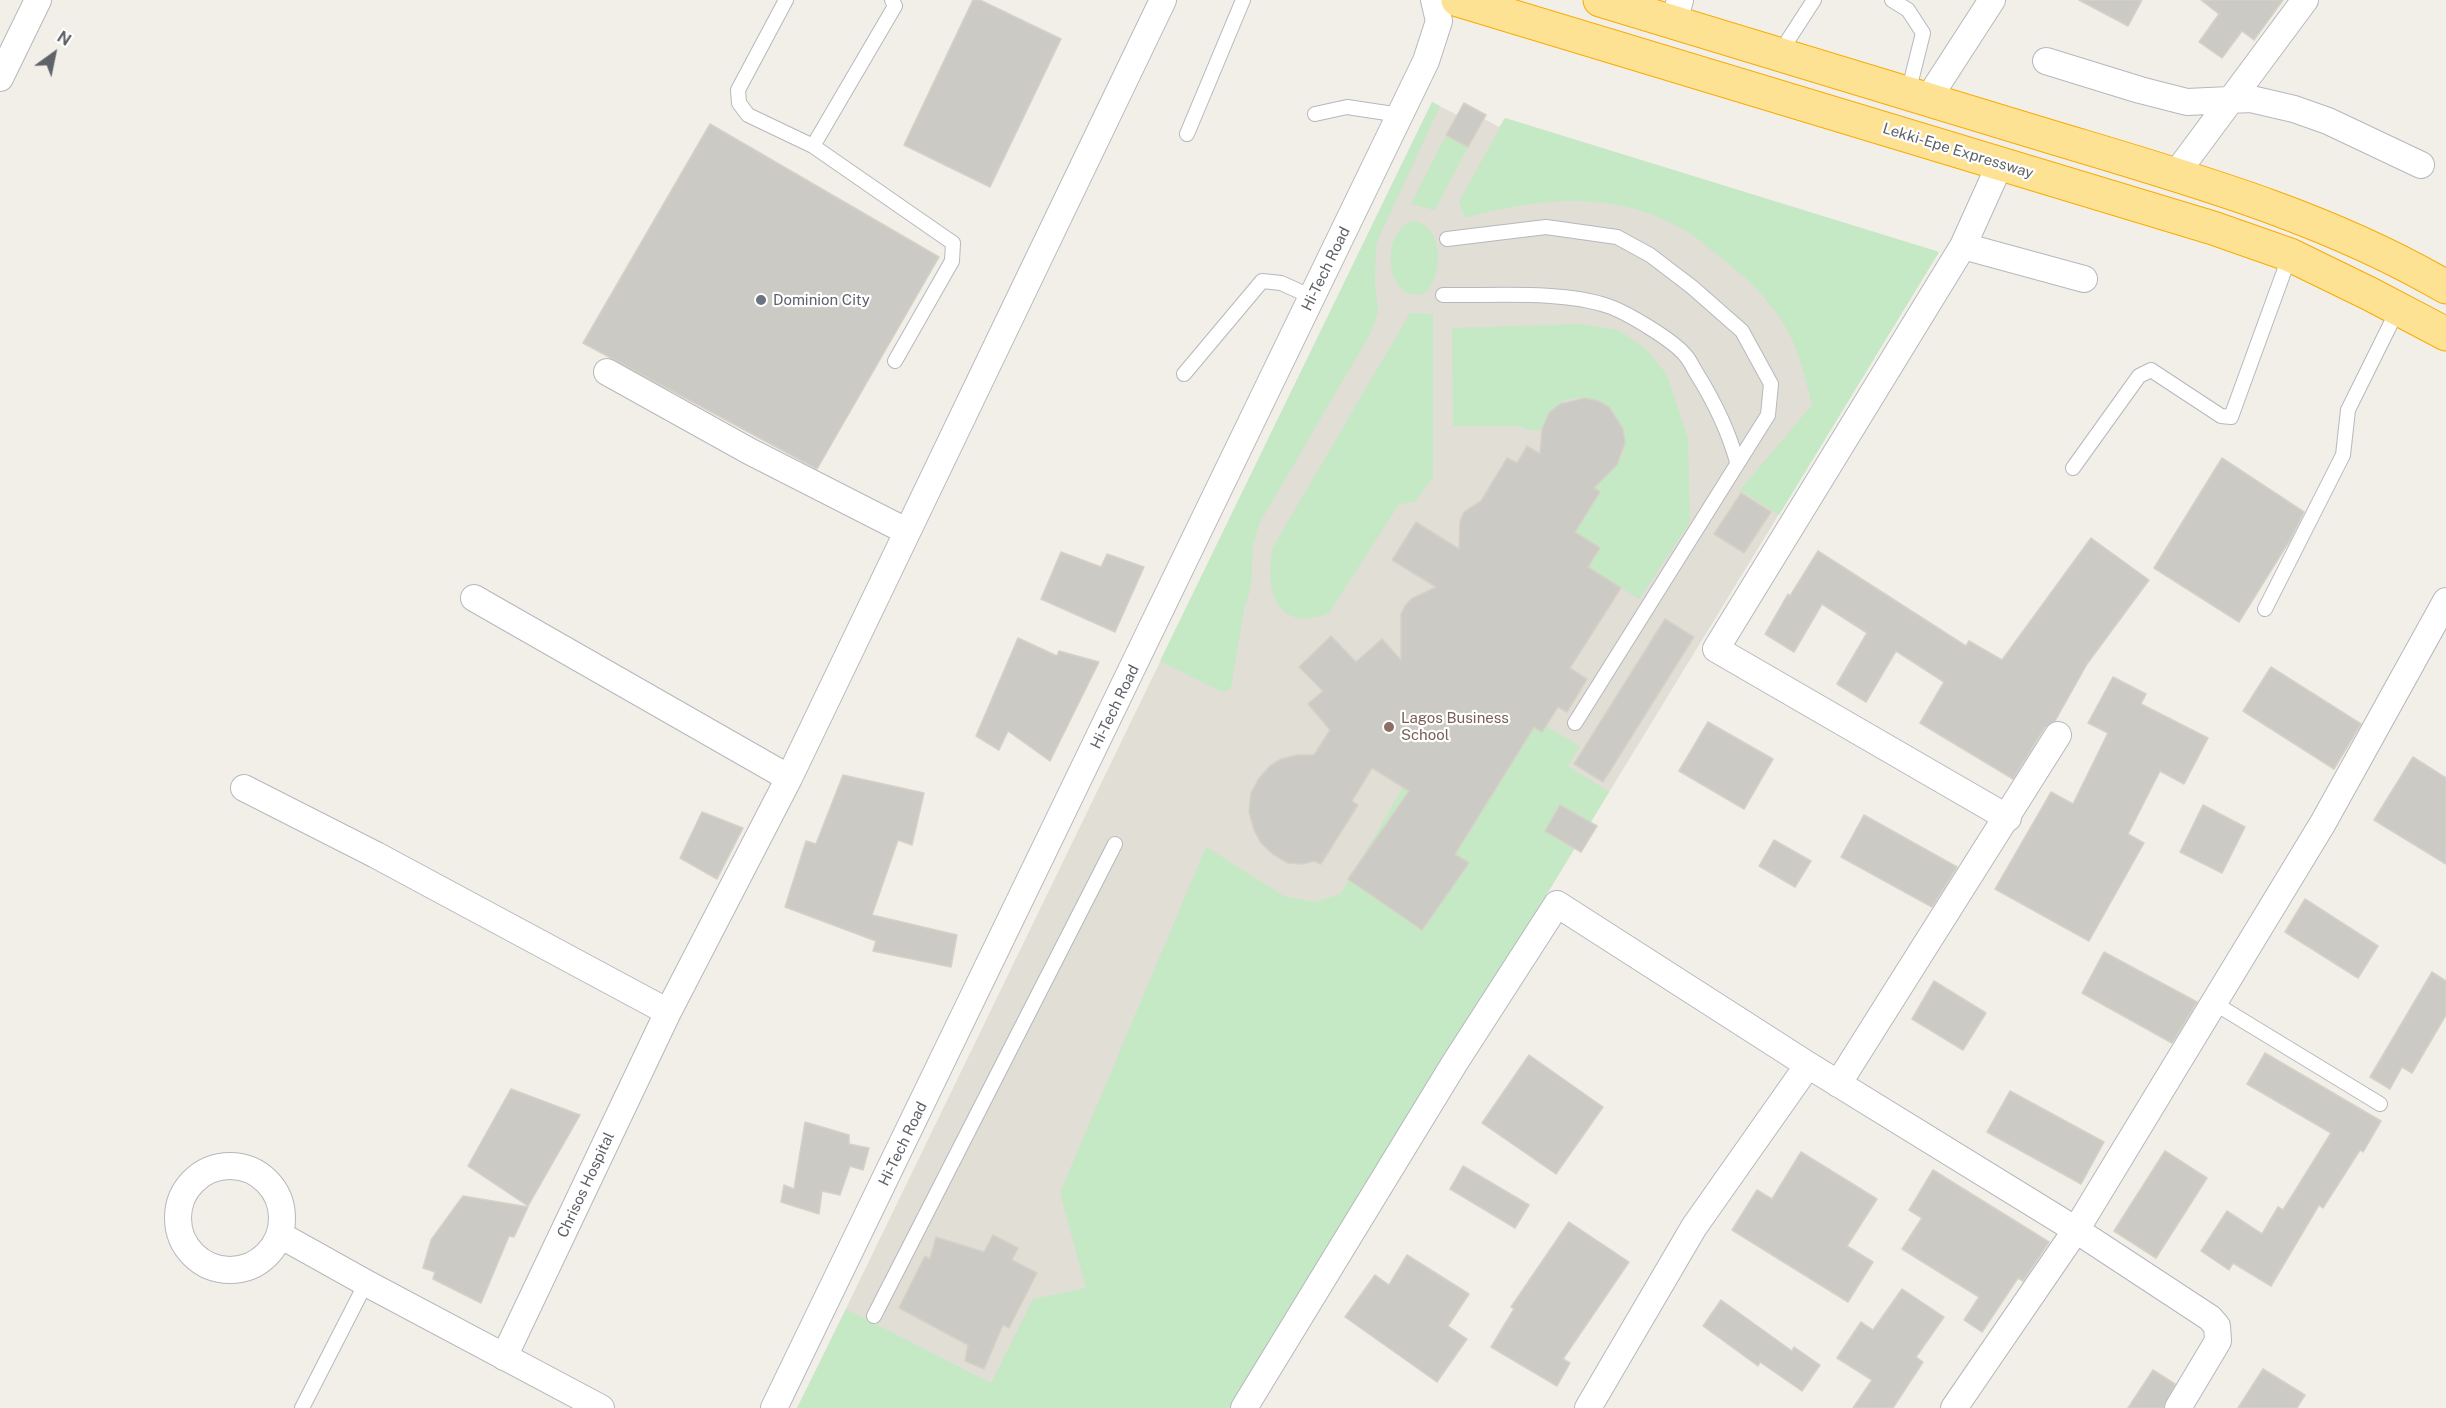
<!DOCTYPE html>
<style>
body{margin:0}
#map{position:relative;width:2446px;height:1408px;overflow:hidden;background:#f1efe8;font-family:"Public Sans",sans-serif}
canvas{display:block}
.north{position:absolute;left:24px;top:24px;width:60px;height:60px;-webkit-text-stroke:4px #fff;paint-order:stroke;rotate:33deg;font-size:16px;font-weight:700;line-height:24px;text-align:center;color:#5f6368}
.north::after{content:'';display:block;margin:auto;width:21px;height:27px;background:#5f6368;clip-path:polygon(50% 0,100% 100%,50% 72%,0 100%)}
</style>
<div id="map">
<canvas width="2446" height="1408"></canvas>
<div class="north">N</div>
</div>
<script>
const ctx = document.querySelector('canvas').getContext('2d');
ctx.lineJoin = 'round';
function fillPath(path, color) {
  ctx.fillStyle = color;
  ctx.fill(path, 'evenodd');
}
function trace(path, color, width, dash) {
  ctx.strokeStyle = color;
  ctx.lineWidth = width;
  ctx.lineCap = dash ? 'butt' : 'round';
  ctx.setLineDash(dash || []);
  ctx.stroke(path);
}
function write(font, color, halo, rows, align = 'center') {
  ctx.font = font + ' "Public Sans",sans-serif';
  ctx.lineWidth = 4.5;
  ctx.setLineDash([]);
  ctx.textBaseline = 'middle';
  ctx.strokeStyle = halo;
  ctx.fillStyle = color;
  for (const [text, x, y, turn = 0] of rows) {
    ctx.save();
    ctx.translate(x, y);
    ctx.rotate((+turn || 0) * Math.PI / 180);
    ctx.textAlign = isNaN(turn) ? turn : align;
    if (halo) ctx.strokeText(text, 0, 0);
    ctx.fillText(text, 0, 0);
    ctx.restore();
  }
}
const education = new Path2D(`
 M1432,102L1457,115L1464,103L1486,115L1484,119L1499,127L1505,118L1939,252L1233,1408H830L804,1395Z`);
const green = new Path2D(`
 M1432,102L1440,106L1376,244L1375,283L1378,312L1371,332L1259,524L1253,546L1251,587L1244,609L1231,687L1225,692L1220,691L1160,661Z
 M1505,118L1939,252L1779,515L1740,490L1812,405C1807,385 1802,363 1794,344C1780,310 1753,283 1725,261C1713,252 1702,241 1689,233C1619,189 1541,197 1465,218L1459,202Z
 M1446,135L1468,147L1435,210L1411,204Z
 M1414,221C1450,227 1441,298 1416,295C1382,292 1383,227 1414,221Z
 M1410,313L1433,314V477L1415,502L1399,504L1329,613C1276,634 1264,590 1273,547Z
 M1580,324L1618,330L1645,348L1667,375L1688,438L1690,522L1639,599L1588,567L1600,548L1575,532L1600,492L1594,488C1602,474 1618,470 1623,453C1635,412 1579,378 1550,412C1546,416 1544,424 1542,429L1534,431L1518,426H1453L1452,328Z
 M1546,726L1580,746L1568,766L1609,792L1233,1408H797L846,1309L991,1383L1033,1299L1086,1288L1060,1193L1206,847L1284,896L1314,902L1341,894L1403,787L1470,829L1534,727L1542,732Z`);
const building = new Path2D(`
 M973,0H980L1061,39L990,187L904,145Z
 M2079,0H2142L2128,26Z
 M2201,0H2283L2254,40L2242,31L2222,58L2199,42L2219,14Z
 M1464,103L1486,115L1468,147L1446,135Z
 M710,124L939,257L817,469L583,343Z
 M1585,398L1598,401L1609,407L1623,429L1625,443L1617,465L1594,488L1600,492L1575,532L1600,548L1588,567L1621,588L1570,668L1587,679L1567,712L1558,707L1542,732L1534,727L1455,854L1469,863L1422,930L1348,879L1409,791L1372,768L1352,801L1358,805L1321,864L1314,861L1303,864L1288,863L1274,855L1261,843L1254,830L1249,812L1251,793L1259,778L1270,766L1281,759L1297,755H1314L1330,730L1308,704L1323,691L1299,667L1331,636L1356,662L1382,639L1401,660V614L1405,606L1411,599L1436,587L1392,560L1416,522L1459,549L1460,521L1464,512L1481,501L1507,458L1517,463L1527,446L1540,454L1542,429L1549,413L1560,404Z
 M2222,458L2304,512L2290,540L2239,622L2154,568Z
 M1741,493L1771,512L1744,553L1714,534Z
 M2091,538L2149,580L2087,664L2055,721L2045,727L2013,779L1920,723L1944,682L1896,651L1866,702L1837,684L1867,633L1822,604L1794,652L1765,634L1788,594L1790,596L1818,551L1966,646L1969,641L2002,660Z
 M1061,552L1101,567L1107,554L1144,567L1115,632L1041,599Z
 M1665,619L1694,637L1603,782L1574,764Z
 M1018,638L1057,656L1059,651L1099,662L1050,761L1008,731L999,750L976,736Z
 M2271,667L2361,724L2334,769L2243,711Z
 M2113,677L2146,694L2141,704L2208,738L2184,784L2160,771L2128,834L2144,843L2089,941L1995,889L2051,792L2073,804L2108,733L2088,723Z
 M1708,722L1773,759L1744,809L1679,771Z
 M2413,757L2446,778V864L2374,820Z
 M843,775L924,793L912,845L898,840L872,915L957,935L951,967L873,951L876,941L785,907L806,841L816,844Z
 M1560,805L1597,826L1581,852L1545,831Z
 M2203,805L2245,827L2222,873L2180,852Z
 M702,812L743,828L717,879L680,858Z
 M1864,815L1957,867L1932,907L1841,857Z
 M1774,840L1811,861L1795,887L1759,866Z
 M2305,899L2378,946L2358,978L2285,932Z
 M2104,952L2197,1002L2172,1043L2082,993Z
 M2432,972L2446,981V1015L2412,1073L2402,1067L2390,1089L2370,1077Z
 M1934,981L1986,1013L1963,1050L1912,1019Z
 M2265,1053L2381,1121L2363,1152L2360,1150L2323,1208L2319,1205L2271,1286L2233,1263L2229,1270L2201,1251L2227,1211L2262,1234L2278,1207L2283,1210L2331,1133L2247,1084Z
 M1529,1055L1603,1107L1556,1174L1482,1123Z
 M511,1089L580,1115L528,1206L468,1166Z
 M2010,1091L2104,1142L2081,1184L1987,1132Z
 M805,1122L849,1135V1144L869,1148L863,1170L850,1166L840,1195L822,1191L819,1214L781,1202L784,1185L794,1189Z
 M2165,1151L2207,1178L2156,1258L2114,1231Z
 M1801,1152L1877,1199L1847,1246L1873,1262L1848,1302L1732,1230L1757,1190L1772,1199Z
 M1463,1166L1529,1205L1515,1228L1450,1189Z
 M1933,1170L2049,1242L2023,1281L2018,1278L1982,1332L1964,1320L1979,1297L1902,1249L1922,1218L1909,1210Z
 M463,1196L528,1207L514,1237L509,1236L481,1303L433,1279L435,1272L423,1268L431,1240Z
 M1569,1222L1629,1262L1563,1359L1570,1363L1557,1386L1491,1347L1514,1309L1511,1307Z
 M993,1235L1018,1248L1012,1260L1037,1273L1009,1328L1003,1325L984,1369L965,1361L968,1345L899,1308L925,1256L930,1259L936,1237L984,1252Z
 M1407,1255L1469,1294L1448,1326L1467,1339L1437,1382L1345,1317L1375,1275L1389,1285Z
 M1902,1289L1944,1317L1916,1357L1923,1362L1893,1408H1853L1872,1380L1837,1358L1861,1322L1873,1330Z
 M1721,1300L1792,1351L1794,1347L1820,1365L1802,1391L1760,1362L1758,1366L1703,1326Z
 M2263,1369L2305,1395L2297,1408H2238Z
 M2153,1370L2175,1384L2163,1408H2128Z`);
const lane = new Path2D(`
 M786,0L738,90L739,103L748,115L813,146L895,6L892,0
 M1892,0L1908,10L1923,33L1908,93
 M1779,54L1814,0
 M1315,114L1347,107L1400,115
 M1187,134L1243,0
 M813,146L953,243L952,261L895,361
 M1447,239L1546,227L1617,237L1650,255L1692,287L1742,331L1771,384L1768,415L1575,723
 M1443,295C1492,296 1562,290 1608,306C1626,312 1673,340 1685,355C1690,360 1693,368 1697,374C1715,403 1728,429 1737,462
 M1184,374L1262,281L1281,283L1312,297
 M2073,468L2139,376L2151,370L2221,416L2231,417L2290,255
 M2265,609L2343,455L2348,410L2398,309
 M2214,1003L2380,1104
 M874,1316L1115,844
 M302,1408L366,1283`);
const street = new Path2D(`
 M1674,22L1680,0
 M2046,61L2140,90L2187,102L2251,99L2294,109L2328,121L2421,165
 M0,78L38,0
 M1928,99L1992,0
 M2000,164L1963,246L1716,649L2008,818
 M2175,175L2305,0
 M1963,246L2084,279
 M607,372L749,451L906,531
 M474,598L789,778
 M244,788L376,855L668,1012L789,778L1163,0
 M1838,1084L2058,735
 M178 1218a52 52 0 1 1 104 0a52 52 0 1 1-104 0Z
 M280,1235L366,1283L601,1408
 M504,1357L668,1012
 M774,1408L1426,61L1439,21L1434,0
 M1244,1408L1454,1064L1557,904L1808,1065L2076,1230L2210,1318L2217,1326L2218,1341L2178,1408
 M1588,1408L1694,1227L1808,1065
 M1954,1408L2076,1230L2323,823L2446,601`);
const highway = new Path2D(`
 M1458,0L2213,228L2290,255L2370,294L2446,334
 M1600,0C1750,45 1899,91 2048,136C2184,177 2323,215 2446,287`);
const markers = [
 [761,300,6,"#6b7280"],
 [1389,727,6,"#8d6e63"]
];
const streetNames = [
 ["Lekki-Epe Expressway",1958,151,17],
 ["Hi-Tech Road",1326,269,-64],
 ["Hi-Tech Road",1115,707,-64],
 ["Hi-Tech Road",903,1144,-64],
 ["Chrisos Hospital",586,1185,-65]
];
const worshipNames = [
 ["Dominion City",773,300]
];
const educationNames = [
 ["Lagos Business",1401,718],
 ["School",1401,735]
];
fillPath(education, '#e1ded6');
fillPath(green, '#c5e8c5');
fillPath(building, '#cccac5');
trace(building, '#d6d1c6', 1.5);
trace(lane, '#b5b8bc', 16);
trace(street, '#b5b8bc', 28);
trace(highway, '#f9ab00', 35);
trace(lane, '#fff', 14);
trace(street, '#fff', 26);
trace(highway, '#fde293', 33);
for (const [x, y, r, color] of markers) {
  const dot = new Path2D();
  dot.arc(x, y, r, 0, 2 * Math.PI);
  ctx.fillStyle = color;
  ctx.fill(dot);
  trace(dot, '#fff', 2);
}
write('15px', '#5f6368', '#fff', streetNames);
write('15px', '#5b616d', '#fff', worshipNames, 'left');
write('15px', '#785e54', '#fff', educationNames, 'left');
</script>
